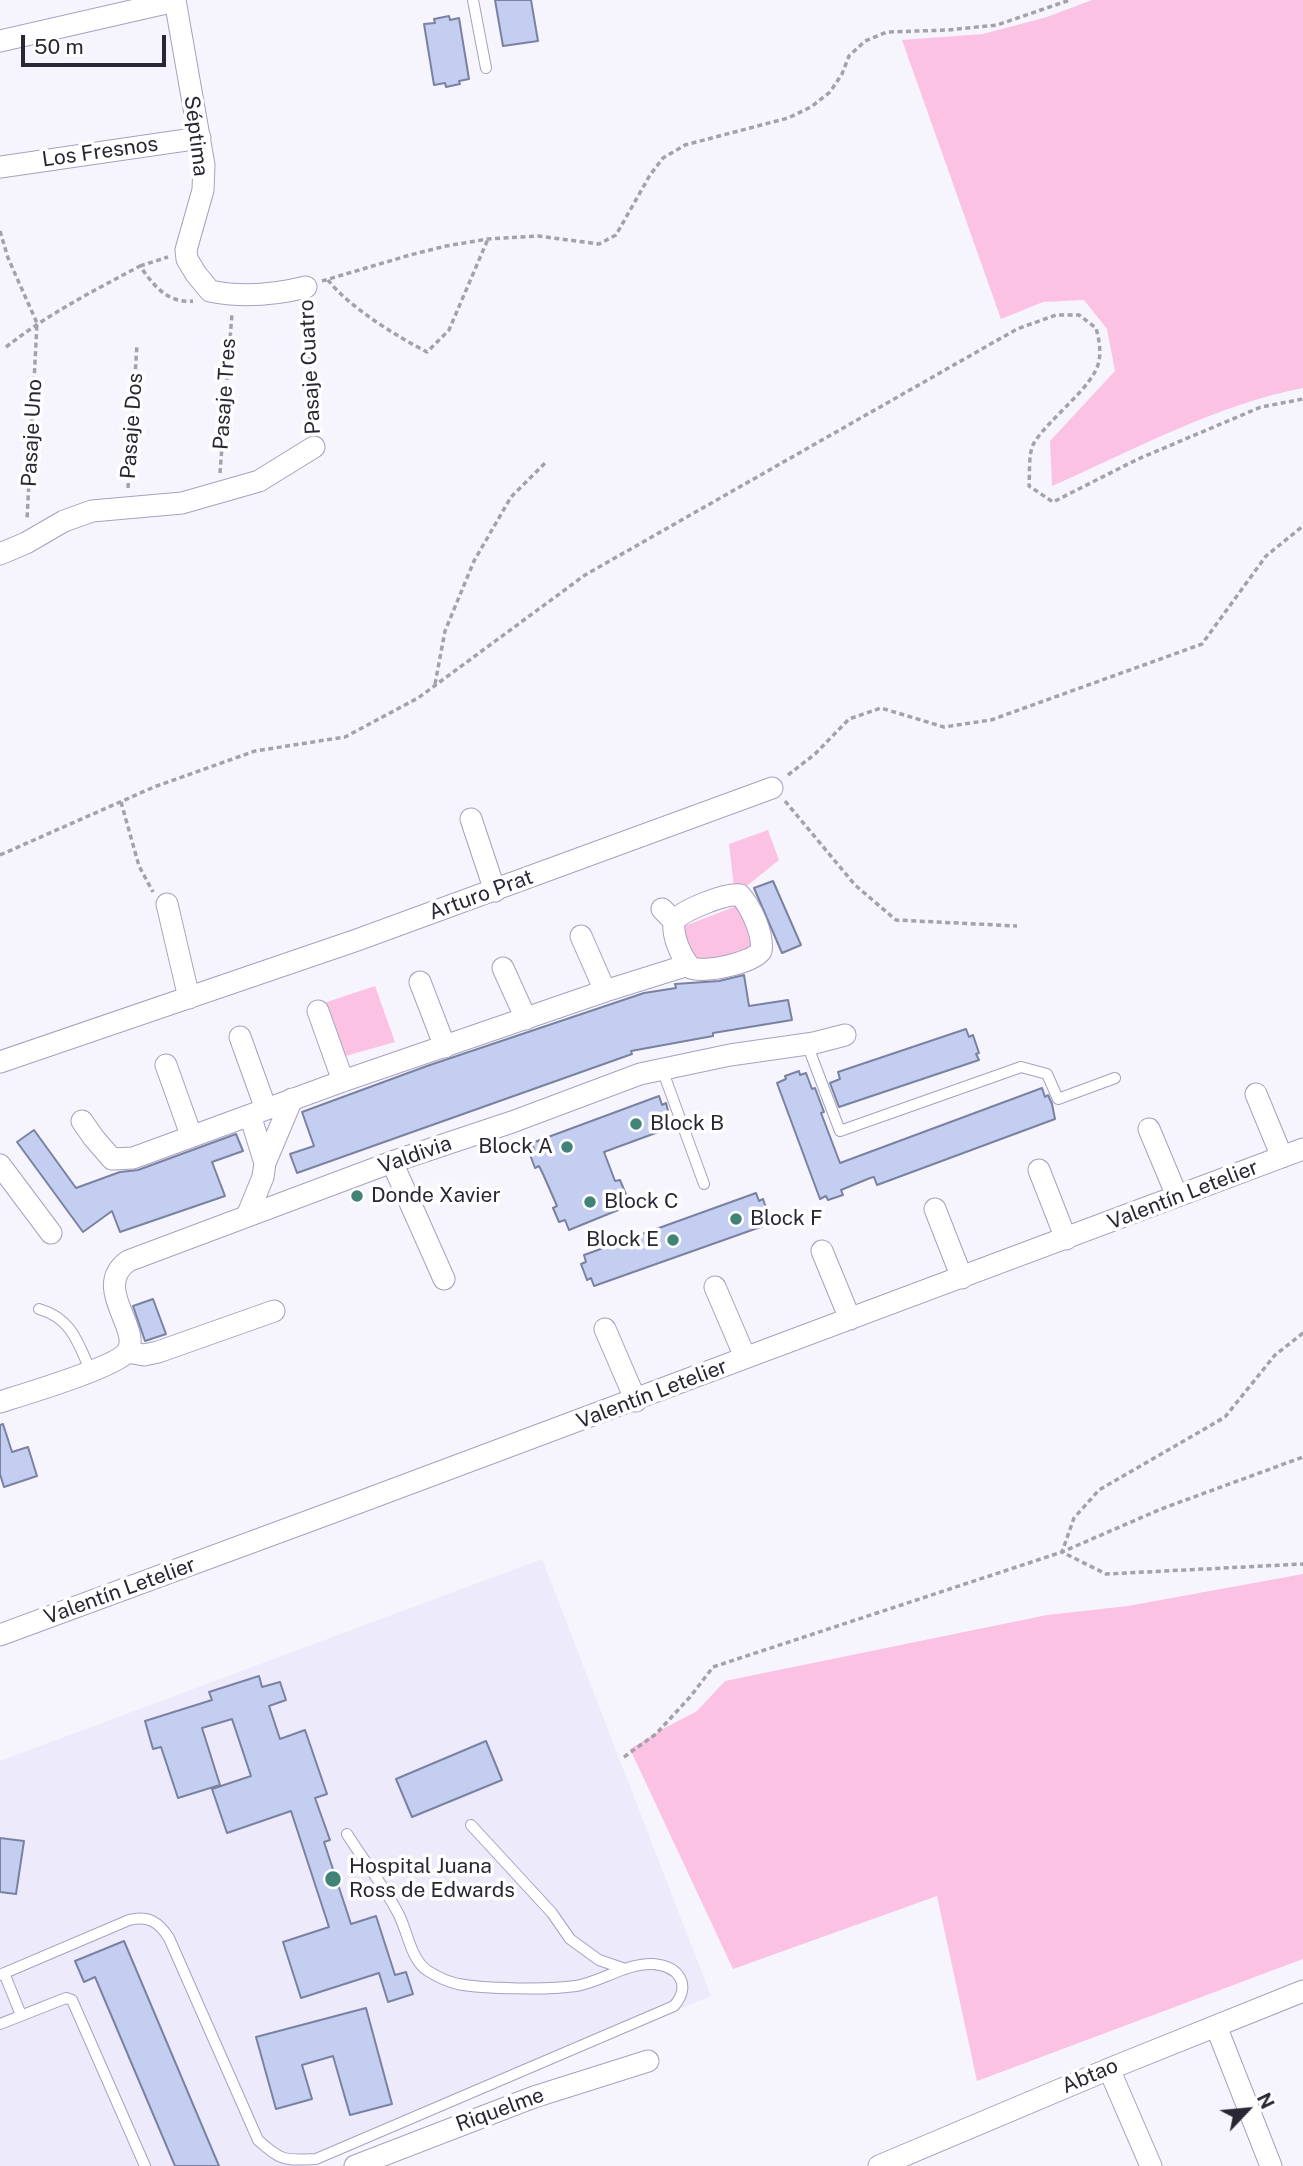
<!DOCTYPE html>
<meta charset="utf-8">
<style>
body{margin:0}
#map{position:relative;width:1303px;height:2166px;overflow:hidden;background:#f6f4fc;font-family:"Public Sans",sans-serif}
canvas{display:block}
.north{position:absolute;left:1212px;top:2075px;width:70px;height:70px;-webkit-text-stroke:5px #fff;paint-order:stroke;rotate:64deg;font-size:19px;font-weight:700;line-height:28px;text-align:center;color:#2a2734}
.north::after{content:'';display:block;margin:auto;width:24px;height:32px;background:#2a2734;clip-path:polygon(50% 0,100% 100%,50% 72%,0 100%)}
.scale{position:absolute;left:21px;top:35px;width:145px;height:32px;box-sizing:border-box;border:4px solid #2a2734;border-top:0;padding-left:9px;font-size:21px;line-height:24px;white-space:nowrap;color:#2a2734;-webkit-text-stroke:5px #fff;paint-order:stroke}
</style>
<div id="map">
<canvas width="1303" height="2166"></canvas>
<div class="north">N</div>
<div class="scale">50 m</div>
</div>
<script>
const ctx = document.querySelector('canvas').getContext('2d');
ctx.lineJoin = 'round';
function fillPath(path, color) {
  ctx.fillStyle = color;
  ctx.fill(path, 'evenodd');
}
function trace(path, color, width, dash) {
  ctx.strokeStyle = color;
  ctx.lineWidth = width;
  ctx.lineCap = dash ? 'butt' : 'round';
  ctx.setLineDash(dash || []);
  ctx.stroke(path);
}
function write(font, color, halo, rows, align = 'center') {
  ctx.font = font + ' "Public Sans",sans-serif';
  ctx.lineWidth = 7;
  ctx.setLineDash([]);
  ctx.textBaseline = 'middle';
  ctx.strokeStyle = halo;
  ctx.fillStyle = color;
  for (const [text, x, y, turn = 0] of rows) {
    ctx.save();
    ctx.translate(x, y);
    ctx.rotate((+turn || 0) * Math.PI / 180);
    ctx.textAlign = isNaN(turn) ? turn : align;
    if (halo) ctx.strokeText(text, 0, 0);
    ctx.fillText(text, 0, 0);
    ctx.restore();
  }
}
const built = new Path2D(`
 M542,1559L711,1996L306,2166H0V1761Z`);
const green = new Path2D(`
 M1092,0H1303V388C1215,405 1134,450 1052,486L1050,441L1115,371L1107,329L1084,300L1043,302L1001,319L902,40L983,34L1047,17Z
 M768,830L779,860L743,889L734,888L729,844Z
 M739,905L755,949L696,963L682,927Z
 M375,986L395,1042L342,1057L324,1003Z
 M1303,1574V1959L977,2081L937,1896L733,1969L630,1749L663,1729L697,1711L725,1681L1047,1615L1128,1606Z`);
const building = new Path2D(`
 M495,0H531L538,41L503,46Z
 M449,16L450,20L459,18L469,79L459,81L460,84L446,87L445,83L434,85L424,24L435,23L434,19Z
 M773,881L801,945L782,953L754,888Z
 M744,975L749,1006L788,1000L792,1020L713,1033V1036L631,1051L632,1054L297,1173L290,1154L314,1146L302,1112L427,1066L644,993L676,988L675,984L719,981Z
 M966,1029L969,1037L973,1035L979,1053L976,1054L979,1060L839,1107L830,1083L840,1079L838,1072Z
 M799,1071L800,1075L806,1073L812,1089L815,1088L824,1112L821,1113L840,1163L1042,1088L1045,1097L1048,1095L1052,1104L1055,1119L877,1185L874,1177L870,1178L841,1190L843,1195L828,1200L826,1196L820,1199L777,1083L786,1079L785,1076Z
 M659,1096L662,1105L666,1103L672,1127L604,1152L615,1181L620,1180L627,1197L624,1198L628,1206L569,1230L565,1220L559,1222L553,1208L557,1206L543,1174L539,1166L535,1168L529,1152L534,1150L532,1143Z
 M34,1130L76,1188L120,1172L138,1170L236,1134L243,1151L212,1162L225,1196L120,1232L112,1211L83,1232L17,1142Z
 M756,1193L759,1201L763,1199L769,1217L767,1218L769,1224L594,1286L591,1278L587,1280L581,1264L586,1262L584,1255Z
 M153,1299L166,1334L145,1341L133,1306Z
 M3,1424L12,1452L28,1447L37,1476L4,1487L0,1474V1425Z
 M259,1676L262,1687L280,1682L286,1700L269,1706L280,1739L305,1730L327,1794L315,1798L330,1840L324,1842L351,1924L376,1916L395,1975L406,1972L413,1994L388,2002L379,1973L301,1998L283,1942L329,1927L291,1811L227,1833L212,1789L251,1776L232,1719L202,1728L220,1785L178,1798L161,1747L153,1749L145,1721L212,1700L209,1692Z
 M486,1741L502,1780L412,1817L396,1779Z
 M0,1838L24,1841L16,1894L0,1892Z
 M124,1941L219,2166H175L95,1977L84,1982L75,1961Z
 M366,2008L392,2104L350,2115L333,2056L302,2065L312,2099L276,2109L256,2037Z`);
const path = new Path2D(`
 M0,231L8,258L37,323L27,520
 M140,266L168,257
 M328,280C349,307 396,336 427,352L449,330L488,239
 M322,281L410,255L446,246L488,239L538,236L599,244L616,235L650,175L663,158L685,145L788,118L811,107L830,92L842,74L849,56L865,41L887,32L948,30L997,25L1070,0
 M307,306L313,427
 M6,347C48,314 93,291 140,266C153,285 168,304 193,301
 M220,473L232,313
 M128,488L137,344
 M435,684L445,631L474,561L511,497L546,462
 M788,775L815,754L849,719L881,708L944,727L991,720L1202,644L1266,556L1303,526
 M785,801L855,885L896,920L1017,926
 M121,802L139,866L153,892
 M0,855L154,787L255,751L345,737L418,698L585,575L1017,329L1056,315H1079L1096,328C1099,339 1101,350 1099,361C1094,387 1049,418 1034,443C1028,453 1030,474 1029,486L1053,502L1138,459L1261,407L1303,399
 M1303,1333L1275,1355L1225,1417L1099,1490L1074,1518L1062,1552L1106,1574L1303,1564
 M624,1757L656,1734L690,1697L713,1667L1062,1552L1161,1509L1303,1457`);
const service = new Path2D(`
 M473,0L486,68
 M807,1044L840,1131L1021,1067L1047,1074L1058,1099L1115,1078
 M662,1069L704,1184
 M39,1309C71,1318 78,1342 90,1370
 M471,1825L552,1913L570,1939L599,1960L625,1969
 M4,1973L21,2015
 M0,1975L129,1920C148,1915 159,1922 169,1938L258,2140C282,2162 285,2160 316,2159L674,2006C692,1985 679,1966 653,1964C626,1963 601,1982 576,1986C548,1990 485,1989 458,1984C449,1982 436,1976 428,1971C411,1960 408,1933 399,1915C385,1887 364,1861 347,1834
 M0,2024L66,1998L72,2000L145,2166`);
const minor = new Path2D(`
 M175,0L204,165L203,190L186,250L187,259L196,274L210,291C243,298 274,295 306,287
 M0,41L175,1
 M0,167L200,138
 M0,554L26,543L64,521L92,511L182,503L259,481L314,447
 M471,819L495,891
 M167,904L189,998
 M662,909L674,921C672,936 681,957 691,968C706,973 752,963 761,951C764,935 751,907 740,895C725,893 683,910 674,921
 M581,936L605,991
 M503,968L526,1019
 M420,982L445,1047
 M318,1011L343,1081
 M240,1037L266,1109
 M0,1062L357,940L772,788
 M166,1065L191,1135
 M1256,1094L1282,1157
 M82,1121L93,1137L112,1159L133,1158L343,1081L605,991L688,965
 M1149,1129L1177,1196
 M392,1162L444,1279
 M265,1163L292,1099
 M0,1165L51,1233
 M1039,1170L1066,1239
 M935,1209L962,1278
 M247,1216L263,1177L265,1163L250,1115
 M822,1251L850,1319
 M715,1287L745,1357
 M605,1329L636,1401
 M127,1352L144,1355L158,1352L274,1311
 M0,1402C22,1395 116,1367 127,1352C143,1329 91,1288 128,1261L392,1162L512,1122L640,1074L730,1055L814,1043L845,1035
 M0,1635C435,1475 869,1313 1303,1149
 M1216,2026L1271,2166
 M1109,2069L1151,2166
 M355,2166L534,2097L648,2061
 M879,2166L1109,2069L1303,1991`);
const markers = [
 [636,1124,7,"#408377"],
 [567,1147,7,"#408377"],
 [357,1196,7,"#408377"],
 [590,1202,7,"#408377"],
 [736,1219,7,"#408377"],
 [673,1240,7,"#408377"],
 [333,1879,9,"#408377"]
];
const streetNames = [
 ["Séptima",196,136,83],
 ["Los Fresnos",100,152,-8],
 ["Pasaje Cuatro",310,367,-93],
 ["Pasaje Tres",225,394,-86],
 ["Pasaje Dos",132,426,-86],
 ["Pasaje Uno",32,433,-87],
 ["Arturo Prat",481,895,-20],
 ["Valdivia",415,1155,-19],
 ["Valentín Letelier",1183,1195,-21],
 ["Valentín Letelier",652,1394,-21],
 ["Valentín Letelier",120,1591,-20],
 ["Abtao",1090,2076,-23],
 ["Riquelme",500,2110,-20]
];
const poiNames = [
 ["Block B",650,1124],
 ["Block A",553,1147,"right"],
 ["Donde Xavier",371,1196],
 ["Block C",604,1202],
 ["Block F",750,1219],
 ["Block E",659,1240,"right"],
 ["Hospital Juana",349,1867],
 ["Ross de Edwards",349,1891]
];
fillPath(built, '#edeafb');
fillPath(green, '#fbc2e4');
fillPath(building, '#c4cef0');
trace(building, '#7a82a2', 2);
trace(service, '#a8a0c1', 12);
trace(minor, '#a8a0c1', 23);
trace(path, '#a4a1ab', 3.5, [5, 3.5]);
trace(service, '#fff', 10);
trace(minor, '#fff', 21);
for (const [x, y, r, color] of markers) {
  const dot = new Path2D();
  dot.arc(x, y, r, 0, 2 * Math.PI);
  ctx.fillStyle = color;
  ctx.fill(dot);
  trace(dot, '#fff', 2.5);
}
write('21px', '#2a2734', '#fff', streetNames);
write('21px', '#2a2734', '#fff', poiNames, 'left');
</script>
